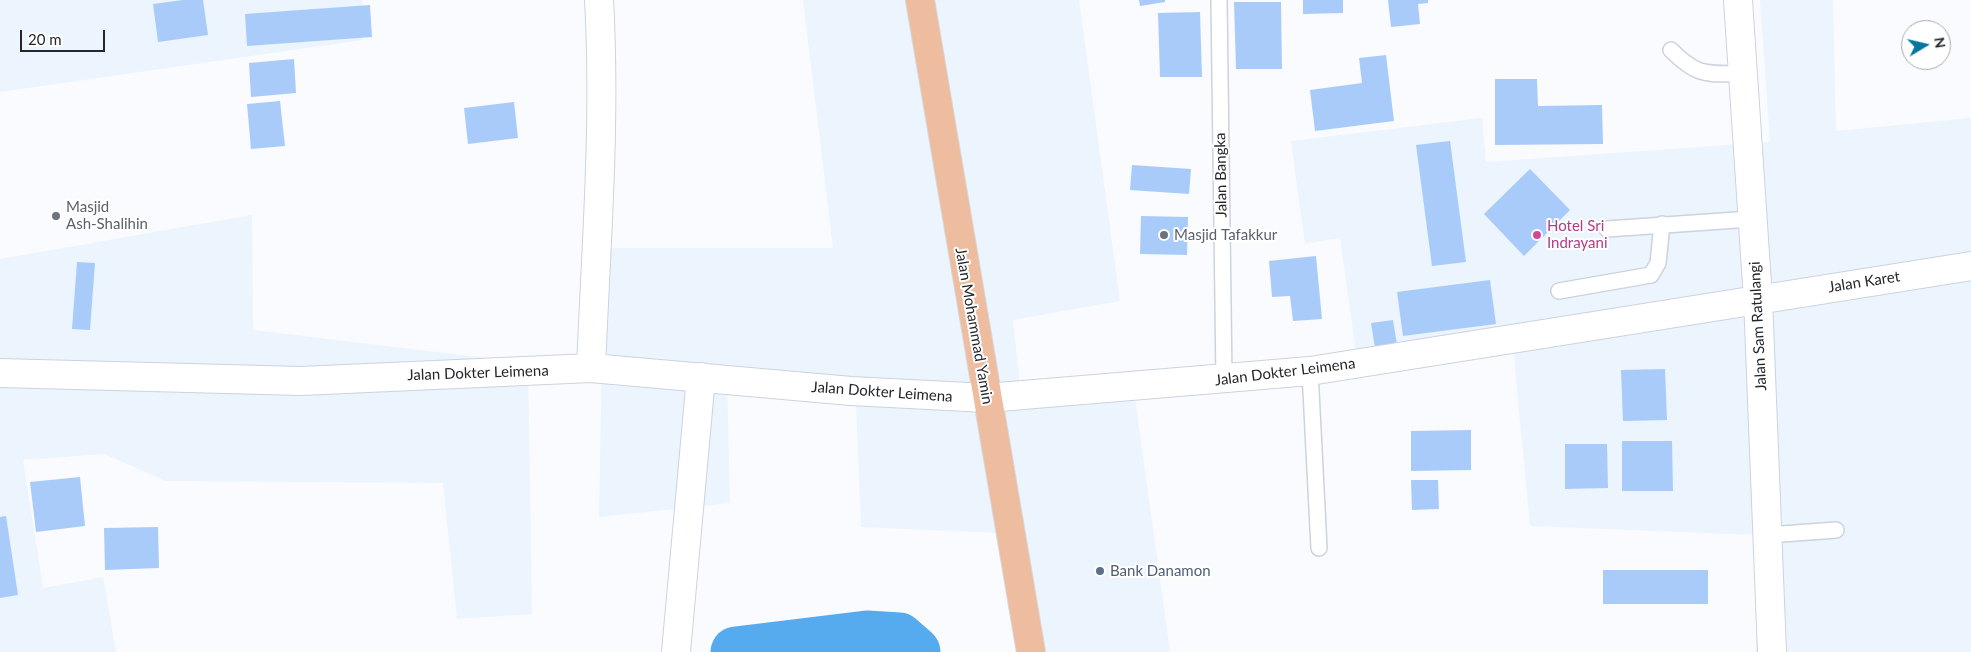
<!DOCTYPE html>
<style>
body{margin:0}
#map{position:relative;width:1971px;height:652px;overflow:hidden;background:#fafbfe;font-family:Lato,sans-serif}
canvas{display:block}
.north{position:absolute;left:1901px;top:20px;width:50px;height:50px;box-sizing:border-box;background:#fff;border:1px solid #a7a8aa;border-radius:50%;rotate:81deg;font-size:14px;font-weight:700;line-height:20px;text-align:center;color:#24262a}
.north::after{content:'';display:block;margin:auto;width:18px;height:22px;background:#0775a0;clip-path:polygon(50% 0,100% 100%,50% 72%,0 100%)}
.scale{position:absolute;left:20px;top:30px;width:85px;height:22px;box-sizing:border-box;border:2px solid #24262a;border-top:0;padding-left:6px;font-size:15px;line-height:18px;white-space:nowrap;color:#24262a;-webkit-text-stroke:4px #fff;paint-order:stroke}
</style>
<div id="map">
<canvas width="1971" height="652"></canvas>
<div class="north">N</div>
<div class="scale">20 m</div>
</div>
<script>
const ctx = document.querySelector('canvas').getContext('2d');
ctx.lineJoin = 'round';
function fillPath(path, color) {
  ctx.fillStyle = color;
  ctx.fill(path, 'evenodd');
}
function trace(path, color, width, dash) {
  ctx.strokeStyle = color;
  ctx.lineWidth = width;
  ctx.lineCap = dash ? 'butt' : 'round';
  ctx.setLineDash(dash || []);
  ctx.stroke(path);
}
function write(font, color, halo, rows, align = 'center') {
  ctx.font = font + ' Lato,sans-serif';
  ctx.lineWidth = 4;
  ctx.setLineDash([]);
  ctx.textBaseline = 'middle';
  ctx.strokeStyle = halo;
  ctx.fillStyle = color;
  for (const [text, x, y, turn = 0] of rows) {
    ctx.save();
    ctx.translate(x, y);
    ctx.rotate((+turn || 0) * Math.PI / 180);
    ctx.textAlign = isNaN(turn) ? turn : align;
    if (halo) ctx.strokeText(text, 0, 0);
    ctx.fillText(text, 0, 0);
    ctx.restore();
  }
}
const built = new Path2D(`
 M0,0H362L363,40L0,92Z
 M803,0H1079L1120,301L1013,320L1021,396L1133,384L1170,652H1019L999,533L861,527L855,379L727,380L730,503L599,517L604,248H833Z
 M1760,0H1833L1836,131L1971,118V652H1756V535L1530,526L1512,337L1357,359L1340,238L1305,244L1291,141L1482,118L1486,162L1770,142Z
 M252,215L253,330L528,363L532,614L457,619L443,483L166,481L104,454L23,460L43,588L103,577L116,652H0V259Z`);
const river = new Path2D(`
 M736,652L867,636L899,638L915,652`);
const building = new Path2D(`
 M183,0H203L208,35L158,42L153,4Z
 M1139,0H1165V2L1140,6Z
 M1303,0H1343V13L1303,14Z
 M1388,0H1428V3L1418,4L1420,24L1391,27Z
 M1234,2H1281L1282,69H1236Z
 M370,5L372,37L247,46L245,14Z
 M1200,12L1202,77H1160L1158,13Z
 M1386,55L1394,121L1315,131L1310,90L1362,83L1359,58Z
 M294,59L296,93L251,97L249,63Z
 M1495,79H1537L1538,106L1602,105L1603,144L1495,145Z
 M280,101L285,146L251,149L247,104Z
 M514,102L518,138L468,144L464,108Z
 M1450,141L1466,262L1432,266L1416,145Z
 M1132,165L1191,169L1189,194L1130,190Z
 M1530,169L1570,210L1524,256L1484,214Z
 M1141,216L1188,217L1187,255L1140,254Z
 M1316,256L1322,319L1293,321L1290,296L1272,297L1269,261Z
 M77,262L95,263L90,330L72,329Z
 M1490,280L1496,324L1403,336L1397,292Z
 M1393,320L1397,345L1375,348L1371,323Z
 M1665,369L1667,420L1623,421L1621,370Z
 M1471,430V470L1411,471V431Z
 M1622,441H1672L1673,491H1622Z
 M1565,444H1607L1608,488L1565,489Z
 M80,477L85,526L36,532L30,482Z
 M1411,480H1438L1439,509L1412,510Z
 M6,516L18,595L0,598V517Z
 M158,527L159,568L105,570L104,528Z
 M1603,570H1708V604H1603Z`);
const service = new Path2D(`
 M1219,0L1224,379
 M1671,50C1699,78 1707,73 1743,74
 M1607,229L1751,219
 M1559,291L1651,275L1658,263L1662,224
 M1310,371L1319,548
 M1768,535L1836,530`);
const minor = new Path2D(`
 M591,368C596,246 606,122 599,0
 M0,373L301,381L591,368L851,391L987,398L1310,371L1971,266
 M676,652L701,377`);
const secondary = new Path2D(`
 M1738,0L1758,299L1772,652`);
const primary = new Path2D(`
 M920,0L1031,652`);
const markers = [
 [56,216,5,"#6b7280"],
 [1164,235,5,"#6b7280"],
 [1537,235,5,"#d1479c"],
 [1100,571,5,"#5c6f8a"]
];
const streetNames = [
 ["Jalan Bangka",1221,175,-91],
 ["Jalan Karet",1864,282,-9],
 ["Jalan Mohammad Yamin",974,326,80],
 ["Jalan Sam Ratulangi",1758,326,-93],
 ["Jalan Dokter Leimena",1285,372,-7],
 ["Jalan Dokter Leimena",478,373,-2],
 ["Jalan Dokter Leimena",882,392,4]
];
const worshipNames = [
 ["Masjid",66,207],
 ["Ash-Shalihin",66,224],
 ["Masjid Tafakkur",1174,235]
];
const hotelNames = [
 ["Hotel Sri",1547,226],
 ["Indrayani",1547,243]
];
const serviceNames = [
 ["Bank Danamon",1110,571]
];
fillPath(built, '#ecf4fe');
trace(river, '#55abed', 51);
fillPath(building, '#a9cbfa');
trace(service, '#ccd3dd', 18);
trace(minor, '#ccd3dd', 30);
trace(secondary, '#ccd3dd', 30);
trace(primary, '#d8d8d9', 30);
trace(service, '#fff', 15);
trace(minor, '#fff', 28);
trace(secondary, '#fff', 28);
trace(primary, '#eebc9f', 28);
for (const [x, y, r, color] of markers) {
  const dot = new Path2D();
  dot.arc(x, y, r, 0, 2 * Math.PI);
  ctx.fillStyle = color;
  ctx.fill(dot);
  trace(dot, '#fff', 2);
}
write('15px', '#24262a', '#fff', streetNames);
write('15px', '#5b616d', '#fff', worshipNames, 'left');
write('15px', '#b23c85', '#fff', hotelNames, 'left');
write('15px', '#4e5e75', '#fff', serviceNames, 'left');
</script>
